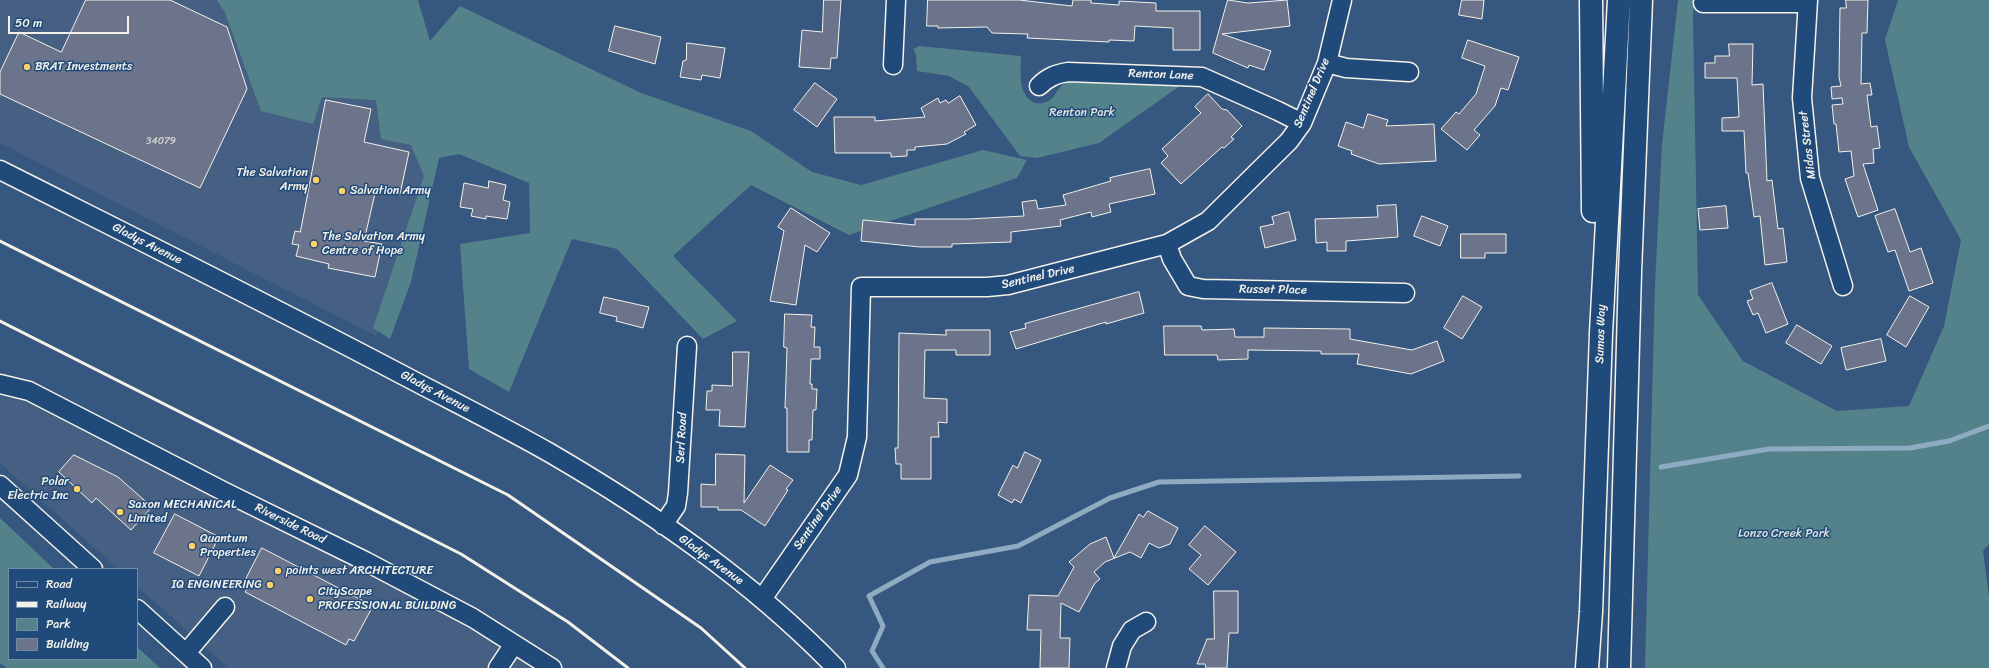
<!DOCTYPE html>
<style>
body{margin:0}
#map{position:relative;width:1989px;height:668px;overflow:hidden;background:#36577f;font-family:Sriracha,sans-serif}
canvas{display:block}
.legend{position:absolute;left:8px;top:568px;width:130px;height:92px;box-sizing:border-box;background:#1f4a7a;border:1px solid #748da6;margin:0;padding:5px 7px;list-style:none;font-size:12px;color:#f4f1e8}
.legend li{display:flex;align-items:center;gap:8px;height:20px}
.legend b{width:20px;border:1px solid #748da6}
.scale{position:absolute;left:8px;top:16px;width:121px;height:18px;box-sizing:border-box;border:2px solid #f4f1e8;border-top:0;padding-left:5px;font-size:12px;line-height:14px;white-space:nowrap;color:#f4f1e8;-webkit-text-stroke:3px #1f4a7a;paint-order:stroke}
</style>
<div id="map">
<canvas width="1989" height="668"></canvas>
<ul class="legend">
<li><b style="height:5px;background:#1f4a7a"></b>Road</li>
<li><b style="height:5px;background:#f4f1e8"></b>Railway</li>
<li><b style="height:11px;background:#54828b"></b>Park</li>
<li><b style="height:11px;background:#6c748c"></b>Building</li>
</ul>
<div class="scale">50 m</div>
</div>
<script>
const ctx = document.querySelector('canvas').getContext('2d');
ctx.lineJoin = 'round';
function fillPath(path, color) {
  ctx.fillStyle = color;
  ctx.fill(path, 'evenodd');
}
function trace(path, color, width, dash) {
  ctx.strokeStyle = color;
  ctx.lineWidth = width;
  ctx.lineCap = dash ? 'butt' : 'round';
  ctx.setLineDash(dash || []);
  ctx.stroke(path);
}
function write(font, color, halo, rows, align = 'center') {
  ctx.font = font + ' Sriracha,sans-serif';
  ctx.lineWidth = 3;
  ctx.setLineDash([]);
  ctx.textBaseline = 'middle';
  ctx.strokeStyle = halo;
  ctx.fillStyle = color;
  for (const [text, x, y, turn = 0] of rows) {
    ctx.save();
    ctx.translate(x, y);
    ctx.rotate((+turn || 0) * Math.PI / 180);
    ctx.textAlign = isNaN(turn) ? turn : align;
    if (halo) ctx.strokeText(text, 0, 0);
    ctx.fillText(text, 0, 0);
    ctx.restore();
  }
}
const built = new Path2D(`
 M0,0H263L413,76L434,165L376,336L0,143Z
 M0,396L22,400L501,642L540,668H228L137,586V569H118L0,463Z`);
const green = new Path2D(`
 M217,0H418L430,41L460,6L641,93L751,131L812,172L861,185L983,150L1027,160L1017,178L849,235L751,185L673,256L737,321L703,339L617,249L572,239L509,392L469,369L460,244L530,233L529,183L459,154L439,158L411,282L390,339L373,328L424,176L411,145L381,139L376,100L322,97L313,124L261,111L225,13Z
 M1678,0H1694L1693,17L1698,295L1743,361L1837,411L1909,406L1944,326L1961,240L1909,147L1885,40L1898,0H1989V544L1983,551L1989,597V668H1645L1655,285L1662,144Z
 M919,46L1021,56C1021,72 1017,95 1035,103C1039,104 1045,103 1049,101C1057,95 1058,85 1068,81L1184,83L1099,143L1037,158L1020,156L969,87L949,76L917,71L916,55L913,49Z
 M0,518L54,569H9V659H137V647L160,668H7L0,663Z`);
const stream = new Path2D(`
 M1661,467L1769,449L1910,448L1949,441L1989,426
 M883,668L872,651L883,626L869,596L930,562L1018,546L1110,498L1159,482L1519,476`);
const building = new Path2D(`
 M86,0H170L227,27L247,89L200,188L0,94V72L19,32L61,52Z
 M824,0H841L837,58H831L830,69L799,67L802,30L822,32Z
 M928,0H1019L1072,6L1073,0H1091V3L1119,5V1L1156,3V11H1200V50H1173V28L1135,26L1134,41L1109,40V42L1027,38L1028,34L992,33L987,27L938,28V26H927Z
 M1228,0L1248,3L1287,0L1290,26L1222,34L1271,51L1264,70L1249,65L1248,68L1213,53Z
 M1462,0H1484L1482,19L1459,15Z
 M1846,0H1868L1867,33H1862L1861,84L1870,83L1872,95H1867L1871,127L1877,126L1880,148L1873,149L1874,163L1863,164L1878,210L1858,217L1845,179L1854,176L1851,151L1839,152L1836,124H1834L1832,105L1843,104L1842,98L1832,99L1831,87L1841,86L1839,77L1840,8H1846Z
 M615,26L661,37L655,64L609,51Z
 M1468,40L1519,57L1508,90L1501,88L1495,106L1474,130L1480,135L1467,150L1441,129L1456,112L1459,114L1476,94L1485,66L1462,58Z
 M687,43L725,48L720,78L702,75L701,80L680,77L683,61L686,60Z
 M1729,44H1753L1752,85L1763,84L1767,181L1772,180L1778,229L1783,228L1787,262L1765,265L1760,216L1754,217L1748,173H1746L1744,131H1722V118L1739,117L1737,78H1705V63H1715V56H1729Z
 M815,83L837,99L817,127L794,110Z
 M1208,94L1222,109L1227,110L1242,126L1231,137L1234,139L1224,148L1222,147L1181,184L1161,163L1168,156L1162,149L1201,113L1195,107Z
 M960,96L976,125L964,132L966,134L947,144L915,147V150H907V156L891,157V153H835L834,117H875V121L925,117L921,108L938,98L940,103L946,100L948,103Z
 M326,100L371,109L364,142L409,152L400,194L376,189L364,241L382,244L375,277L328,268L329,264L296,256L299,245L292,244L295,231L300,232Z
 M1368,114L1388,120L1386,126L1434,124L1436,161L1379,164L1351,154L1352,151L1338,146L1346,122L1363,128Z
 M1150,169L1155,194L1109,204L1111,212L1092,217L1091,212L1060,220L1061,226L1011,232V242L952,244V247H920L861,241L863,220L915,225V219H968L1024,216L1022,202L1036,200L1038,209L1066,205L1063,195L1111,181L1110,178Z
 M489,181L506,185L503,200L510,202L507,219L486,216V219L471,216L473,209L460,207L464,183L488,188Z
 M1396,205L1398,237L1346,241V251H1327V242L1316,243L1315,219L1378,217L1377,206Z
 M1726,206L1728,228L1700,230L1698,209Z
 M791,208L830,233L817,252L805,245L796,305L770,301L784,231L778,227Z
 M1895,209L1910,252L1921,248L1933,283L1909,291L1895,250L1888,252L1875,216Z
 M1289,212L1296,240L1265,248L1260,227L1274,224L1272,217Z
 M1422,216L1448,226L1440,246L1414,236Z
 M1461,234H1506V253H1485V258H1461Z
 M1772,283L1788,324L1766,333L1758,313L1753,315L1747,301L1753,299L1750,291Z
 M1139,292L1144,313L1106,324V322L1016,349L1010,332L1026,328L1025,324Z
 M1463,296L1482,307L1462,339L1444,328Z
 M1910,296L1929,307L1906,347L1887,335Z
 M604,297L649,307L643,328L616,321L617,317L600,313Z
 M785,314L812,315L811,327H815L814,347H820V359H811L810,384H812V389H817L816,410H813L812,440H809V452H787V408H785L787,348L784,347Z
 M1797,325L1832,346L1821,364L1786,343Z
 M1164,326H1201L1202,330L1234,329L1235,337H1264V328L1350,329V339L1412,350L1437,341L1444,361L1411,374L1357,364L1359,354H1321V351L1248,350V359L1218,360L1217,355H1165Z
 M946,330H990V355H956V350H925L924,398L947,399V423L938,422L939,437H931V479H901V464H896L895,448H898L899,333L946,335Z
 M1881,339L1886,361L1846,370L1841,348Z
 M733,352H749L745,427L719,426L720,410H706L707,391H712V385L732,386Z
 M1025,452L1041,460L1021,503L1014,499L1012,503L998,495L1013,465L1017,468Z
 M716,454L745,455L744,503L770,465L793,480L786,489L788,490L765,526L741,510H718V507H701V484L715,485Z
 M74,455L118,477L152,507L131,530L96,498L92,503L59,472Z
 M1148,511L1178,528L1170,544L1159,548L1149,543L1141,558L1130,552L1105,562L1094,572L1100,579L1095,583L1079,612L1061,603L1060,638H1070L1069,668H1040L1041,630H1027L1029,595L1058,596L1074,567L1069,562L1090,544L1106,537L1114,558L1139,514L1143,517Z
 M175,514L219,537L199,576L154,553Z
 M1205,526L1236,552L1208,585L1189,569L1201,555L1189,545Z
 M262,548L373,606L354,641L349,639L346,645L245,592L248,588L243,585Z
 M1214,591H1238V633H1229L1227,668H1206L1205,664H1197L1207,639H1214Z`);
const minor = new Path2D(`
 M1808,0L1802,98L1810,178L1843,286
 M1703,3H1807
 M1327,63L1346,68L1409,72
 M893,65L896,0
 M1039,86C1048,77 1056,74 1068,72L1202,77L1278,111L1302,123
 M0,170C139,240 278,309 416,382C460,405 506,428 550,453C653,513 753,582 836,668
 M1167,244L1172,259L1188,286L1203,289L1405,293
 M0,384L29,391L223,491L365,561L473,618L552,668
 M0,485L93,569
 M663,525L676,506L678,493L687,346
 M762,599L848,475L857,437L861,287H987L1008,285L1167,244L1208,221L1289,141L1302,123L1327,63L1342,0
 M137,609L202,668
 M186,653L225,607
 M498,668L514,644
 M1116,668L1122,646L1132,630L1146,622`);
const highway = new Path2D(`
 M1591,0L1593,211
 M1587,668L1591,612L1601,333L1619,0
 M1619,668L1630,272L1641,0`);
const rail = new Path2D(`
 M0,241L508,495L701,628L745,668
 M0,321L461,554L568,622L628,668`);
const markers = [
 [27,67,4,"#ffd166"],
 [316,180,4,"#ffd166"],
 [342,191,4,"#ffd166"],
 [314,244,4,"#ffd166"],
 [77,489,4,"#ffd166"],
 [120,512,4,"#ffd166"],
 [192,546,4,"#ffd166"],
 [278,571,4,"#ffd166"],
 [270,585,4,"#ffd166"],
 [310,599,4,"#ffd166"]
];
const numberNames = [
 ["34079",161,141]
];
const poiNames = [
 ["BRAT Investments",35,67],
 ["The Salvation",308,173,"right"],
 ["Army",308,187,"right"],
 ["Salvation Army",350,191],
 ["The Salvation Army",322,237],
 ["Centre of Hope",322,251],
 ["Polar",69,482,"right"],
 ["Electric Inc",69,496,"right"],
 ["Saxon MECHANICAL",128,505],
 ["Limited",128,519],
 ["Quantum",200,539],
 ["Properties",200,553],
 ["points west ARCHITECTURE",286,571],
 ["IQ ENGINEERING",262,585,"right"],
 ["CityScape",318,592],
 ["PROFESSIONAL BUILDING",318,606]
];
const streetNames = [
 ["Renton Lane",1161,75,2],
 ["Sentinel Drive",1312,93,-67],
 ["Midas Street",1808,145,-97],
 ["Gladys Avenue",147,244,27],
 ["Sentinel Drive",1038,277,-13],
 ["Russet Place",1273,290,1],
 ["Sumas Way",1601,334,-88],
 ["Gladys Avenue",435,392,28],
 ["Serl Road",682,438,-87],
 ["Sentinel Drive",818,518,-55],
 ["Riverside Road",290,524,26],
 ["Gladys Avenue",711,560,36]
];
const parkNames = [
 ["Renton Park",1082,113],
 ["Lonzo Creek Park",1784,534]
];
fillPath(built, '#466083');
fillPath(green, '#54828b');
trace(stream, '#8eabc1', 5);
fillPath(building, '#6c748c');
trace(building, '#f4f1e8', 1);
trace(minor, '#f4f1e8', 21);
trace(highway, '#f4f1e8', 25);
trace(minor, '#1f4a7a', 18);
trace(highway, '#1f4a7a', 22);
trace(rail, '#f4f1e8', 3);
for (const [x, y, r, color] of markers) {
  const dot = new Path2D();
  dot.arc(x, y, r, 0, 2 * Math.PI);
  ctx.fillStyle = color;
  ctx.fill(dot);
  trace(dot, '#1f4a7a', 1.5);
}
write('10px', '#d2d2d1', null, numberNames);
write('12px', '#f4f1e8', '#1f4a7a', poiNames, 'left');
write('12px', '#f4f1e8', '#1f4a7a', streetNames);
write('12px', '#dce0da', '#1f4a7a', parkNames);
</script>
